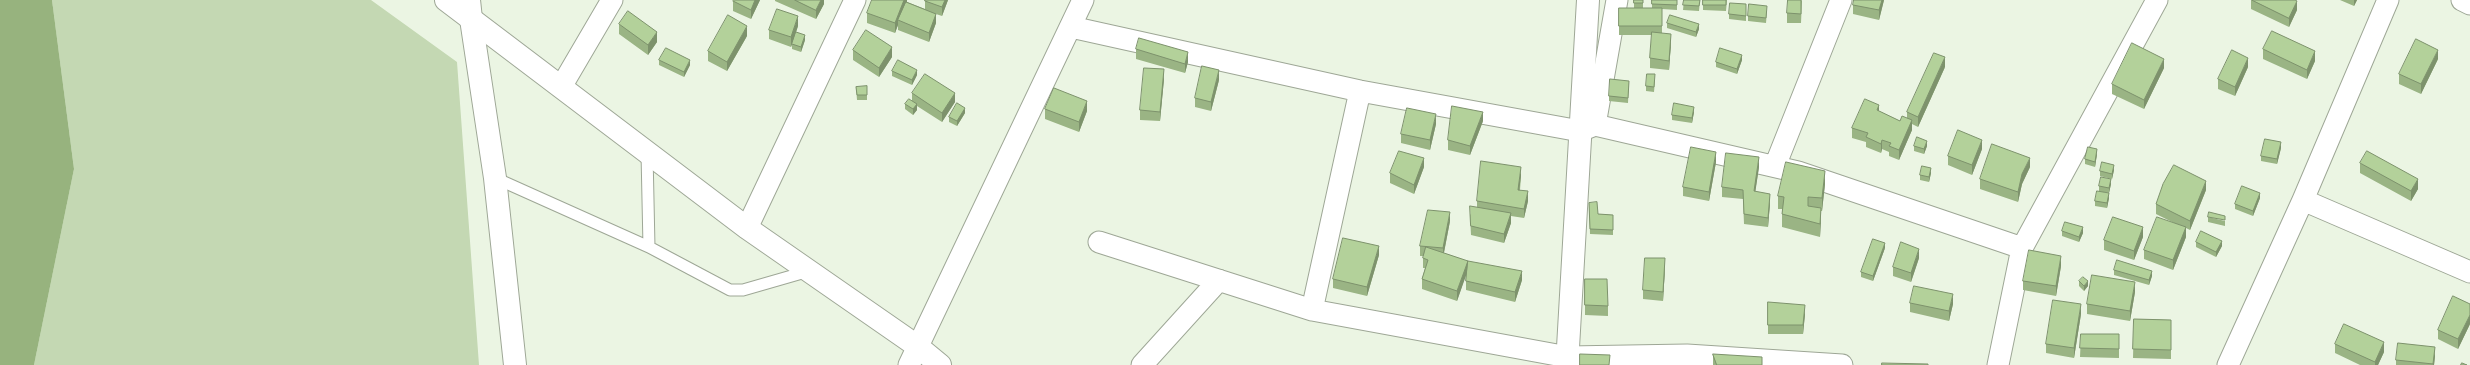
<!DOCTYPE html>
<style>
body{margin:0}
canvas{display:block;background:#ebf5e3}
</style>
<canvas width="2470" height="365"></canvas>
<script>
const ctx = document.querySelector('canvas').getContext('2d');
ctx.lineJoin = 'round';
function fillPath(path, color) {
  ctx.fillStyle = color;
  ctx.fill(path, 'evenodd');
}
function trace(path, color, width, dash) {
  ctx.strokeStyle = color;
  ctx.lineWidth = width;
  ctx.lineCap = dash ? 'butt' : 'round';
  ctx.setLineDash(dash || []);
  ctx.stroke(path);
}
const green = new Path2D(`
 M52,0H371L457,62L479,365H34L74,169Z`);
const water = new Path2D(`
 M0,0H52L74,169L34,365H0Z`);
const service = new Path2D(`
 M647,153L649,247L730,290H743L809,271
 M495,178L649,247`);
const minor = new Path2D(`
 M2462,0L2470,4
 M1071,27L1360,91L1580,131L1595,125L1798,172L2022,248
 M561,87L612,0
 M1595,125L1617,0
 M1775,166L1841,0
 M2303,200L2470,272
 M747,228L855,0
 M1099,242L1312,310L1568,357L1687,355L1842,365
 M1312,310L1360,91
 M909,365L1083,0
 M1142,365L1219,280
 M1998,365L2022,248L2157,0
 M2228,365L2303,200L2388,0`);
const tertiary = new Path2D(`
 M469,0L471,19
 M1567,365L1588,0`);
const secondary = new Path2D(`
 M471,19L495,178L515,365`);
const trunk = new Path2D(`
 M446,0L747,228L917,346L940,365`);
const wall = new Path2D(`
 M734,0H760L751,19L733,11V1Z
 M775,0H824V4L816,19L775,1Z
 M907,0V2L925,9V0H948L942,16L936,14V23L929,42L898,30V25L895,33L867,23V13Z
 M1634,0H1643V8H1652V0H1677V10L1662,9V33L1671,43L1669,70L1650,68V58L1652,35H1619V8H1634Z
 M1684,0H1700L1699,11L1683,10Z
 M1703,0H1727L1726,11L1703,10Z
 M1802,0L1801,23H1787V13Z
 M1884,0L1879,20L1853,14V5Z
 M2251,0L2297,10L2289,27L2251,9Z
 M2340,0H2357L2354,6Z
 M1746,10V21L1729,19V14Z
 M1767,11L1766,23L1748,21V16Z
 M1667,23L1699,29L1696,37L1667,28Z
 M619,24L657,42L648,55L619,34Z
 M798,26L791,47L769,39V30Z
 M747,36L727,71L708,61V51Z
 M805,40L801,52L792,49V44Z
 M1136,49L1188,62L1185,73L1136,59Z
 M2263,49L2315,61L2307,79L2263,59Z
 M853,50L892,57L879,77L853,60Z
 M2438,59L2421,94L2399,84V74Z
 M659,60L690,65L684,77L659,65Z
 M1742,60L1737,74L1716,67V62Z
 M1945,67L1918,127L1912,124V130L1899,160L1889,156V152L1882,149L1881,153L1866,147V142L1852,138V128L1879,111L1900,121L1907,118V112Z
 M2248,67L2235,96L2218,89V79Z
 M2164,68L2144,109L2112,94V84Z
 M892,71L917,75L912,85L892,76Z
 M1164,79L1160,121L1140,120V110Z
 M1219,80L1211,111L1195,107V98Z
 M1655,80L1654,92L1646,91V86Z
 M1629,81L1628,103L1609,101V96Z
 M867,86V100H857L856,87Z
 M912,93L955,102L942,122L917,106V110L913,115L905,109V104L912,101Z
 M1045,109L1087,111L1079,132L1045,119Z
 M1694,112L1692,123L1672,120V115Z
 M965,113L957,126L949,122V117Z
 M1483,121L1470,155L1448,150V140Z
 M1436,124L1430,150L1401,143V134Z
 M1914,146H1927L1924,154L1914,151Z
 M2281,148L2277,164L2261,161V156Z
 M1982,149L1972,175L1948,165V156Z
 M2097,154L2095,167L2085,164V159Z
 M1716,162L1709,201L1683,196V187Z
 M2360,163L2418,189L2411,201L2360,173Z
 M1424,167L1414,194L1390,183V173Z
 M1759,167L1755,192L1770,203L1768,227L1744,224L1743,199L1722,197V187Z
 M2030,167L2022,184L2018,202L1980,189V179Z
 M2114,170L2112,179L2100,176V171Z
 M1931,173L1929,182L1920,180V175Z
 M1521,176L1520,190L1528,201L1524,218L1511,216V223L1504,243L1471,235L1470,215L1477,207V201Z
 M1825,184L1822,211H1821L1820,237L1782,227V209H1778V196Z
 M2111,184L2109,193L2104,192L2109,198L2107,208L2095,206V201L2099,191V186Z
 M2206,190L2190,230L2186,228V237L2173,270L2144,259V250L2178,225L2156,214V204Z
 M2260,198L2253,216L2235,209V204Z
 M1589,203L1598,214L1613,215V235L1590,234Z
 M2208,217L2225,221V226L2208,222Z
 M1450,221L1444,253L1522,280L1515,302L1466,290V274L1457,301L1422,289V279L1425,268H1423V258L1424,256H1420V246Z
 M2062,231L2083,233L2079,242L2062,236Z
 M2143,237L2134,260L2104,250V240Z
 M2196,242L2222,246L2216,257L2196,247Z
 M1885,248L1873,281L1861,277V272Z
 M1379,255L1367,296L1333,288V279Z
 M1919,258L1911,282L1893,276V267Z
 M2061,266L2056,296L2023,290V281Z
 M1665,268L1663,301L1643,299V290Z
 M2114,270L2152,276L2149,285L2114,275Z
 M1585,279L1608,306V316L1585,315Z
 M2079,281L2088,286L2084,291L2079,286Z
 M2135,292L2130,321L2087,314V304Z
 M1768,302L1805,314L1803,334H1768Z
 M1910,303L1953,304L1949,321L1910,312Z
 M2470,304V324L2458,349L2438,339V330Z
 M2081,314L2074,358L2046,353V344Z
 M2134,319L2171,320V359L2133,358Z
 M2081,334H2119V358L2080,357Z
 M2335,344L2384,352L2378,365H2360L2335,353Z
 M1713,354L1762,365H1713Z
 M2435,356L2434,365H2396V360Z`);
const shadedWall = new Path2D(`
 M755,0H760L751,19V10Z
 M821,0H824V4L816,19V10Z
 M904,0H907V2L898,20V25L895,33V23Z
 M945,0H948L942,16V7Z
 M1882,0H1884L1879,20V10Z
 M2354,0H2357L2354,6Z
 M2297,1V10L2289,27V18Z
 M936,14V23L929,42V33Z
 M798,16V26L791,47V37Z
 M1699,24V29L1696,37V32Z
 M747,26V36L727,71V62Z
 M657,32V42L648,55V45Z
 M1671,34V43L1669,70V61Z
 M805,35V40L801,52V47Z
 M892,47V57L879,77V68Z
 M2438,50V59L2421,94V84Z
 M2315,51V61L2307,79V70Z
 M1188,52V62L1185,73V64Z
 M1742,55V60L1737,74V69Z
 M1945,57V67L1918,127V117Z
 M2248,58V67L2235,96V87Z
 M2164,59V68L2144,109V100Z
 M690,60V65L684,77V72Z
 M1164,69V79L1160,121V112Z
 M917,70V75L912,85V80Z
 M1219,70V80L1211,111V102Z
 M955,93V102L942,122V113Z
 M1087,101V111L1079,132V122Z
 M917,104V110L913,115V109Z
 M1879,105V115L1877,110Z
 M1694,107V112L1692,123V118Z
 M965,108V113L957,126V121Z
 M1483,112V121L1470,155V146Z
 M1436,114V124L1430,150V140Z
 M1912,120V130L1899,160V150Z
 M1882,140V149L1881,153V144Z
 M1982,140V149L1972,175V165Z
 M1927,141V146L1924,154V149Z
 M2281,142V148L2277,164V159Z
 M2097,149V154L2095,167V162Z
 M1716,152V162L1709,201V192Z
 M1759,157V167L1754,201V191Z
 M1424,158V167L1414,194V185Z
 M2030,158V167L2022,184L2018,202V192L2022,174Z
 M2114,165V170L2112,179V174Z
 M1521,167V176L1518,199V190Z
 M1931,168V173L1929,182V177Z
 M1825,171V184L1822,211V198Z
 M2111,179V184L2109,193V188Z
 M2418,179V189L2411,201V191Z
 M2206,181V190L2190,230V221Z
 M1528,191V201L1524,218V209Z
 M2109,193V198L2107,208V203Z
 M2260,193V198L2253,216V211Z
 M1770,194V203L1768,227V218Z
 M1821,208V221L1820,237V224Z
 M1450,212V221L1443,257V248Z
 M1511,213V223L1504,243V234Z
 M2083,227V233L2079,242V237Z
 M2143,227V237L2134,260V251Z
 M2186,227V237L2173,270V260Z
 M2222,241V246L2216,257V252Z
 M1885,243V248L1873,281V276Z
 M1379,246V255L1367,296V287Z
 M1919,249V258L1911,282V273Z
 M2061,256V266L2056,296V286Z
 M1665,258V268L1663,301V292Z
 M1468,261V270L1457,301V291Z
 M1522,271V280L1515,302V292Z
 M2152,271V276L2149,285V280Z
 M2088,281V286L2084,291V286Z
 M2135,282V292L2130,321V311Z
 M1953,294V304L1949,321V311Z
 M2081,304V314L2074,358V348Z
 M1805,305V314L1803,334V325Z
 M2470,315V324L2458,349V339Z
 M2384,342V352L2378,365H2375V362Z
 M2435,347V356L2434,365H2433Z`);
const building = new Path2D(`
 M734,0H755L751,10L733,1Z
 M795,0H821L816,10Z
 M872,0H904L895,23L867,13Z
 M925,0H945L942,7L925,1Z
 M1634,0H1643V3H1634Z
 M1652,0H1677V5L1652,4Z
 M1684,0H1700L1699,6L1683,5Z
 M1703,0H1726V5H1703Z
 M1788,0H1801V14L1787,13Z
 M1854,0H1882L1879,10L1853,5Z
 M2252,0H2295L2297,1L2289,18Z
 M906,2L936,14L929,33L898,20Z
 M1730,3L1746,4V16L1729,14Z
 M1749,4L1767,6L1766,18L1748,16Z
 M1619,8H1662V26H1619Z
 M777,9L798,16L791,37L769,30Z
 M628,11L657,32L648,45L619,24Z
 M728,15L747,26L727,62L708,51Z
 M1670,15L1699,24L1696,32L1667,23Z
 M866,30L892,47L879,68L853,50Z
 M2272,31L2315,51L2307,70L2263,49Z
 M796,32L805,35L801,47L792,44Z
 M1652,32L1671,34L1669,61L1650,58Z
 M1139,38L1188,52L1185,64L1136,49Z
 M2416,39L2438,50L2421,84L2399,74Z
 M2132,43L2164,59L2144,100L2112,84Z
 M666,48L690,60L684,72L659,60Z
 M1720,48L1742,55L1737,69L1716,62Z
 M2232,50L2248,58L2235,87L2218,79Z
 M1934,53L1945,57L1918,117L1907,112Z
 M898,60L917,70L912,80L892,71Z
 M1202,66L1219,70L1211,102L1195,98Z
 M1144,68L1164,69L1160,112L1140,110Z
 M925,74L955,93L942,113L912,93Z
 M1647,74H1655L1654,87L1646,86Z
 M1610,79L1629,81L1628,98L1609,96Z
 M867,86V95H857L856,87Z
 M1054,88L1087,101L1079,122L1045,109Z
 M909,99L917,104L913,109L905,104Z
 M1865,99L1879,105L1877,110L1900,121L1902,116L1912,120L1899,150L1889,146L1891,143L1882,140L1881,144L1866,137L1868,133L1852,128Z
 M957,103L965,108L957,121L949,117Z
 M1674,103L1694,107L1692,118L1672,115Z
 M1452,106L1483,112L1470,146L1448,140Z
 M1407,108L1436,114L1430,140L1401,134Z
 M1958,130L1982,140L1972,165L1948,156Z
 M1917,137L1927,141L1924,149L1914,146Z
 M2265,139L2281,142L2277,159L2261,156Z
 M1992,144L2030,158L2022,174L2018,192L1980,179Z
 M1691,147L1716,152L1709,192L1683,187Z
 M2088,147L2097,149L2095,162L2085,159Z
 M1399,151L1424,158L1414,185L1390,173Z
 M2367,151L2418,179L2411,191L2360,163Z
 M1726,153L1759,157L1754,191L1770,194L1768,218L1744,214L1743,190L1722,187Z
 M1481,161L1521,167L1518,190L1528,191L1524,209L1477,201Z
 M1786,162L1825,171L1822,198L1808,197V206L1821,208L1820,224L1782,214L1784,197L1778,196Z
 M2102,162L2114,165L2112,174L2100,171Z
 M2174,165L2206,181L2190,221L2156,204L2163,184Z
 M1922,166L1931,168L1929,177L1920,175Z
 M2101,177L2111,179L2109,188L2099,186Z
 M2242,186L2260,193L2253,211L2235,204Z
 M2097,191L2109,193L2107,203L2095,201Z
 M1597,202L1598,214L1613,215V230L1590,229L1589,203Z
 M1470,206L1511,213L1504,234L1471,226Z
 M1428,210L1450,212L1443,248L1420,246Z
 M2209,212L2225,216V220L2208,217Z
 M2113,217L2143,227L2134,251L2104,240Z
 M2157,217L2186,227L2173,260L2144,250Z
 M2065,222L2083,227L2079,237L2062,231Z
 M2201,231L2222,241L2216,252L2196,242Z
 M1343,238L1379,246L1367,287L1333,279Z
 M1873,239L1885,243L1873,276L1861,272Z
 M1901,242L1919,249L1911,273L1893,267Z
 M1426,247L1468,261L1457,291L1422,279L1428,260L1423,258Z
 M2029,250L2061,256L2056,286L2023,281Z
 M1645,258H1665L1663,292L1643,290Z
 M2117,260L2152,271L2149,280L2114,270Z
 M1468,261L1522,271L1515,292L1466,281Z
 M2092,275L2135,282L2130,311L2087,304Z
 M2083,277L2088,281L2084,286L2079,281Z
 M1585,279H1607L1608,306L1585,305Z
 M1914,286L1953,294L1949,311L1910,303Z
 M2453,296L2470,304V315L2458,339L2438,330Z
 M2053,300L2081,304L2074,348L2046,344Z
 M1768,302L1805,305L1803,325H1768Z
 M2134,319L2171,320V350L2133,349Z
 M2344,324L2384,342L2375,362L2335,344Z
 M2081,334H2119V349L2080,348Z
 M2398,343L2435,347L2433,364L2396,360Z
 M1580,354L1610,355L1609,365H1580Z
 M1713,354L1762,357V365H1717Z
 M1882,363L1928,364V365H1882Z
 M2462,363L2467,365H2461Z`);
fillPath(green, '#c4d8b3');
fillPath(water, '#97b37e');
trace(service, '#9ea796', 13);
trace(minor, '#9ea796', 23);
trace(tertiary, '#9ea796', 24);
trace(secondary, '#9ea796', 24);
trace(trunk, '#9ea796', 24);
trace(service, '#fff', 11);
trace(minor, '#fff', 21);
trace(tertiary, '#fff', 22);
trace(secondary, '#fff', 22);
trace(trunk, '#fff', 22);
fillPath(wall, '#9ab484');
fillPath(shadedWall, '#7d926c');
fillPath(building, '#b3d19a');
trace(building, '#7d926c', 1);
</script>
